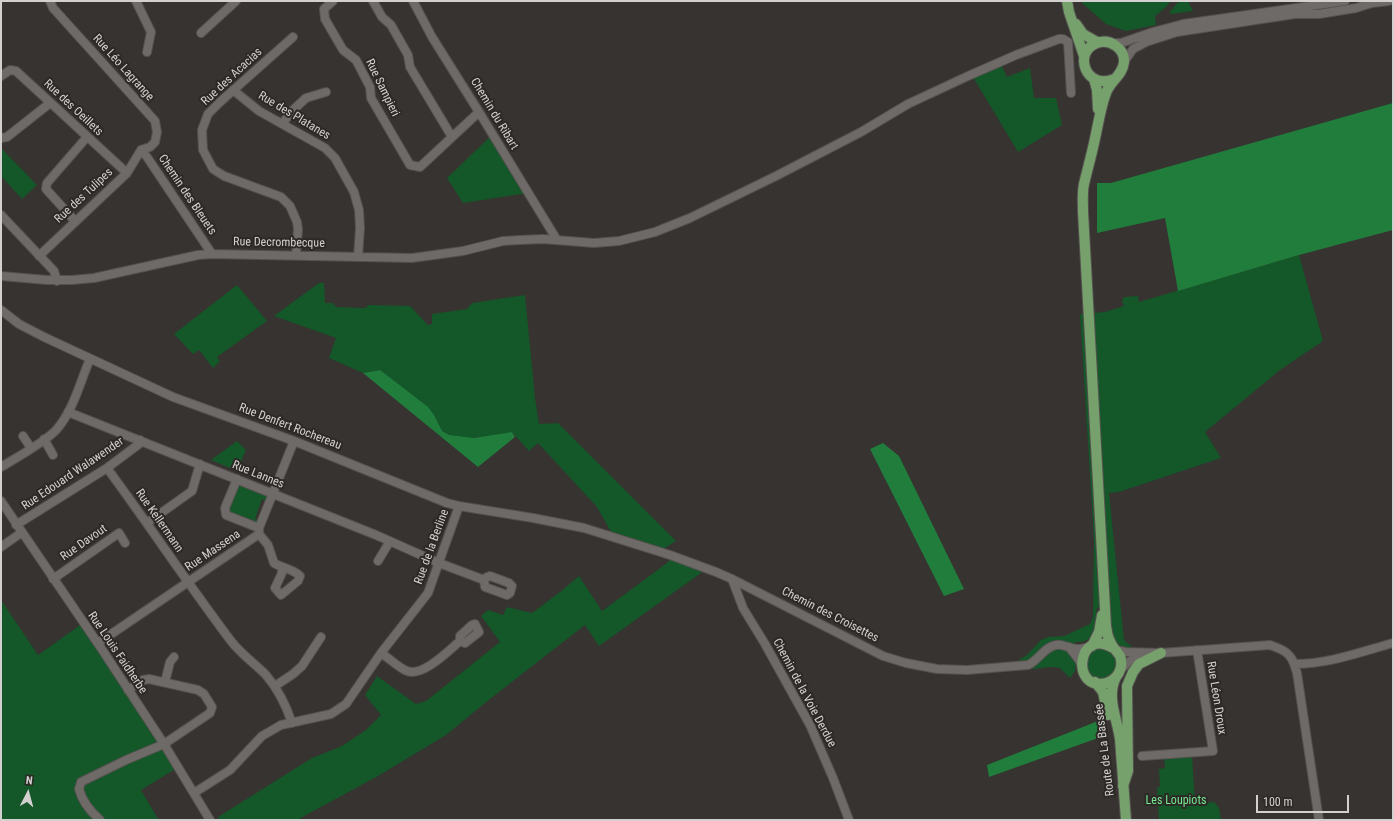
<!DOCTYPE html>
<meta charset="utf-8">
<style>
body{margin:0}
#map{position:relative;width:1394px;height:821px;overflow:hidden;background:#363330;font-family:"Roboto Condensed",sans-serif}
canvas{display:block}
.frame{position:absolute;inset:0;border:2px solid #d3d1d0;pointer-events:none}
.north{position:absolute;left:8px;top:773px;width:40px;height:40px;-webkit-text-stroke:3px #2c2926;paint-order:stroke;rotate:6deg;font-size:11px;font-weight:700;line-height:16px;text-align:center;color:#d3d1d0}
.north::after{content:'';display:block;margin:auto;width:14px;height:18px;background:#d3d1d0;clip-path:polygon(50% 0,100% 100%,50% 72%,0 100%)}
.scale{position:absolute;left:1256px;top:795px;width:93px;height:18px;box-sizing:border-box;border:2px solid #d3d1d0;border-top:0;padding-left:5px;font-size:12px;line-height:14px;white-space:nowrap;color:#d3d1d0;-webkit-text-stroke:3px #2c2926;paint-order:stroke}
</style>
<div id="map">
<canvas width="1394" height="821"></canvas>
<div class="frame"></div>
<div class="north">N</div>
<div class="scale">100 m</div>
</div>
<script>
const ctx = document.querySelector('canvas').getContext('2d');
ctx.lineJoin = 'round';
function fillPath(path, color) {
  ctx.fillStyle = color;
  ctx.fill(path, 'evenodd');
}
function trace(path, color, width, dash) {
  ctx.strokeStyle = color;
  ctx.lineWidth = width;
  ctx.lineCap = dash ? 'butt' : 'round';
  ctx.setLineDash(dash || []);
  ctx.stroke(path);
}
function write(font, color, halo, rows, align = 'center') {
  ctx.font = font + ' "Roboto Condensed",sans-serif';
  ctx.lineWidth = 4;
  ctx.setLineDash([]);
  ctx.textBaseline = 'middle';
  ctx.strokeStyle = halo;
  ctx.fillStyle = color;
  for (const [text, x, y, turn = 0] of rows) {
    ctx.save();
    ctx.translate(x, y);
    ctx.rotate((+turn || 0) * Math.PI / 180);
    ctx.textAlign = isNaN(turn) ? turn : align;
    if (halo) ctx.strokeText(text, 0, 0);
    ctx.fillText(text, 0, 0);
    ctx.restore();
  }
}
const green = new Path2D(`
 M1082,1H1171L1165,8L1155,16L1156,25L1126,31L1106,24L1082,3Z
 M1179,1H1188L1193,11L1171,14L1169,13Z
 M1001,64L1007,77L1030,68L1034,98H1056L1062,125L1018,152L973,77Z
 M493,134L528,193L463,203L447,178Z
 M1,148L37,185L22,199L1,176Z
 M1299,255L1323,341L1280,370L1205,432L1221,458L1119,492L1109,493L1124,640L1133,648C1129,647 1123,647 1120,645C1108,638 1110,620 1109,608H1097C1095,617 1096,637 1085,641C1082,642 1077,642 1075,642L1068,654L1076,663L1075,671L1070,678L1060,668L1051,667L1024,670L1019,660L1027,655L1041,640L1048,637L1064,636L1090,624L1093,617L1094,540L1080,314L1105,312L1124,306L1122,301L1124,297L1138,296L1139,302Z
 M319,283H324L325,303H333L336,307L366,308L368,305L410,306L428,325L432,324V314L467,309L472,303L525,295L535,398L539,424L558,423L676,541L663,549L611,532L597,507L538,443L529,451L512,432C494,435 451,446 439,427L394,382L380,370L363,373L329,358L336,338L274,316Z
 M237,285L267,321L217,357L220,361L213,368L199,350L193,354L174,334Z
 M237,441L246,450L237,471L211,460Z
 M243,485L266,494L268,498L267,501L262,499L255,519L260,521L254,524L230,514L228,509L237,487Z
 M673,556L705,568L701,573L599,646L585,625L490,699L446,735L378,776L297,820H220L218,817L312,758L342,746L366,730L381,715L365,695L377,676L416,704L426,701L500,642L481,616L488,610L503,615L507,607L532,613L560,592L579,576L602,611L667,563Z
 M1,600L38,655L83,623L177,768L141,790L158,819L1,820Z
 M1098,648L1110,650L1118,661L1115,673L1104,680L1091,676L1085,665L1092,650Z
 M1192,755L1195,804L1214,802L1219,808L1221,820H1159L1157,787H1160L1159,769L1165,768L1164,757Z`);
const forest = new Path2D(`
 M1393,103V230L1299,255L1178,291L1165,218L1097,233V183H1111Z
 M380,370L428,407L434,415L442,431L449,435L474,438L512,432L515,437L478,467L363,373Z
 M883,443L899,456L964,589L944,596L870,449Z
 M1098,721L1101,737L989,777L987,765Z`);
const minor = new Path2D(`
 M50,1L53,8L155,121L157,132L155,142L150,147L141,150
 M136,1L151,32L147,52
 M333,1L324,9L325,19L343,50L356,60L370,87L371,98L410,165L420,167L479,112
 M373,1L382,17L391,25L408,55L410,67L452,137
 M413,1L432,37L479,112L557,240
 M201,33L236,1
 M293,37L220,102L208,114L202,130L203,150L213,169L224,176L281,197L290,206L297,222L298,229L296,255
 M1113,43H1121L1153,32L1183,24L1345,1
 M1124,62L1133,49L1146,42L1177,32L1295,14H1319L1356,8L1372,3L1389,1
 M1,76L10,70L16,71L127,173
 M233,90L259,111L325,148L335,158L354,192L359,210L360,228L358,257
 M282,124L292,111L306,98L326,92
 M1,138L7,137L50,103
 M141,150L147,157L212,254
 M1,215L54,271L57,281
 M75,221L46,189L47,183L87,137
 M39,256L127,173L141,150
 M1,276L47,280H72L94,278L198,255L212,254L412,258L463,251L503,241L520,240L543,239L594,243L619,241L655,232L690,218L776,176L861,132L908,104L968,76L1016,55L1059,39H1063L1068,42L1071,93
 M1,310L19,324L44,337L173,397L294,441L447,503L459,506L533,518L584,528L670,555L716,572L732,579L883,656L906,663L937,669L967,670L1028,665C1039,660 1044,647 1056,645C1061,644 1064,646 1068,647C1076,650 1082,649 1090,647
 M68,412L376,535L439,563L484,580
 M23,436L31,448
 M44,439L53,455
 M1,467C16,458 47,441 57,429C74,409 80,382 90,359
 M107,468C149,525 188,584 231,641C241,654 254,663 266,675C278,689 286,705 292,723
 M237,479L225,508L226,515L259,528
 M1,501L103,651L164,744L210,820
 M147,523L192,491L200,464
 M16,525L107,468L139,444L140,440
 M259,534L268,545L274,563C282,568 293,569 300,576L298,581L281,595L275,588L282,573V568
 M1,547L21,533
 M378,561L390,541
 M490,576L509,583L512,586L510,593L507,595L485,587L484,580L487,577Z
 M53,579L119,533L125,543
 M732,579L743,608L765,644L810,725L833,778L849,820
 M98,643L259,534V528L294,441
 M1069,647L1079,660L1082,667
 M1116,650L1126,652L1161,653L1270,645C1281,649 1290,652 1294,664C1329,664 1360,652 1393,643
 M381,653C389,658 399,668 407,671C423,677 448,651 460,641L465,643L479,632L475,624L472,625L460,636V641
 M1294,664L1297,673L1319,820
 M1120,670L1130,661L1142,653
 M165,682L170,662L174,657
 M275,686L293,674L302,666L321,637
 M1142,756L1213,751L1197,650
 M194,793L230,770L262,736L281,725L331,714L346,704L381,653L428,593L459,506
 M100,820C91,812 82,801 79,789L81,782L126,760L164,744L210,713L212,707L204,694L198,690L149,679L143,680L128,690`);
const major = new Path2D(`
 M1067,1L1069,12L1084,56
 M1076,24L1083,34L1097,42
 M1094,79L1097,90L1098,109
 M1092,646L1099,632L1102,615
 M1113,648C1077,626 1070,692 1106,683C1118,680 1124,667 1120,656C1117,651 1112,647 1110,641C1107,636 1107,631 1106,626L1083,212C1083,203 1082,193 1084,184C1087,171 1091,157 1094,143C1098,126 1100,109 1106,93C1110,81 1123,75 1124,62C1125,49 1110,38 1097,43C1072,52 1086,91 1114,79
 M1116,677C1106,697 1117,718 1120,739L1126,820
 M1095,682L1103,692L1108,715
 M1123,786L1128,771L1127,686L1133,672L1139,664L1161,653`);
const streetNames = [
 ["Rue Léo Lagrange",123,68,48],
 ["Rue des Acacias",232,77,-43],
 ["Rue Sampieri",382,88,64],
 ["Rue des Oeillets",73,108,43],
 ["Chemin du Ribart",494,114,59],
 ["Rue des Platanes",294,116,31],
 ["Chemin des Bleuets",187,195,56],
 ["Rue des Tulipes",84,196,-43],
 ["Rue Decrombecque",279,243,1],
 ["Rue Denfert Rochereau",290,427,21],
 ["Rue Edouard Walawender",73,474,-34],
 ["Rue Lannes",258,475,22],
 ["Rue Kellermann",159,521,55],
 ["Rue Davout",84,543,-35],
 ["Rue de la Berline",432,547,-70],
 ["Rue Massena",213,551,-34],
 ["Chemin des Croisettes",830,615,27],
 ["Rue Louis Faidherbe",117,653,56],
 ["Chemin de la Voie Derdue",804,693,62],
 ["Rue Léon Droux",1216,698,81],
 ["Route de La Bassée",1105,750,-97]
];
const parkNames = [
 ["Les Loupiots",1176,801]
];
fillPath(green, '#145728');
fillPath(forest, '#217d3c');
trace(minor, '#54514f', 10);
trace(major, '#54514f', 12);
trace(minor, '#6e6a67', 8);
trace(major, '#77a16c', 10);
write('12px', '#d3d1d0', '#2c2926', streetNames);
write('12px', '#76e68f', '#2c2926', parkNames);
</script>
